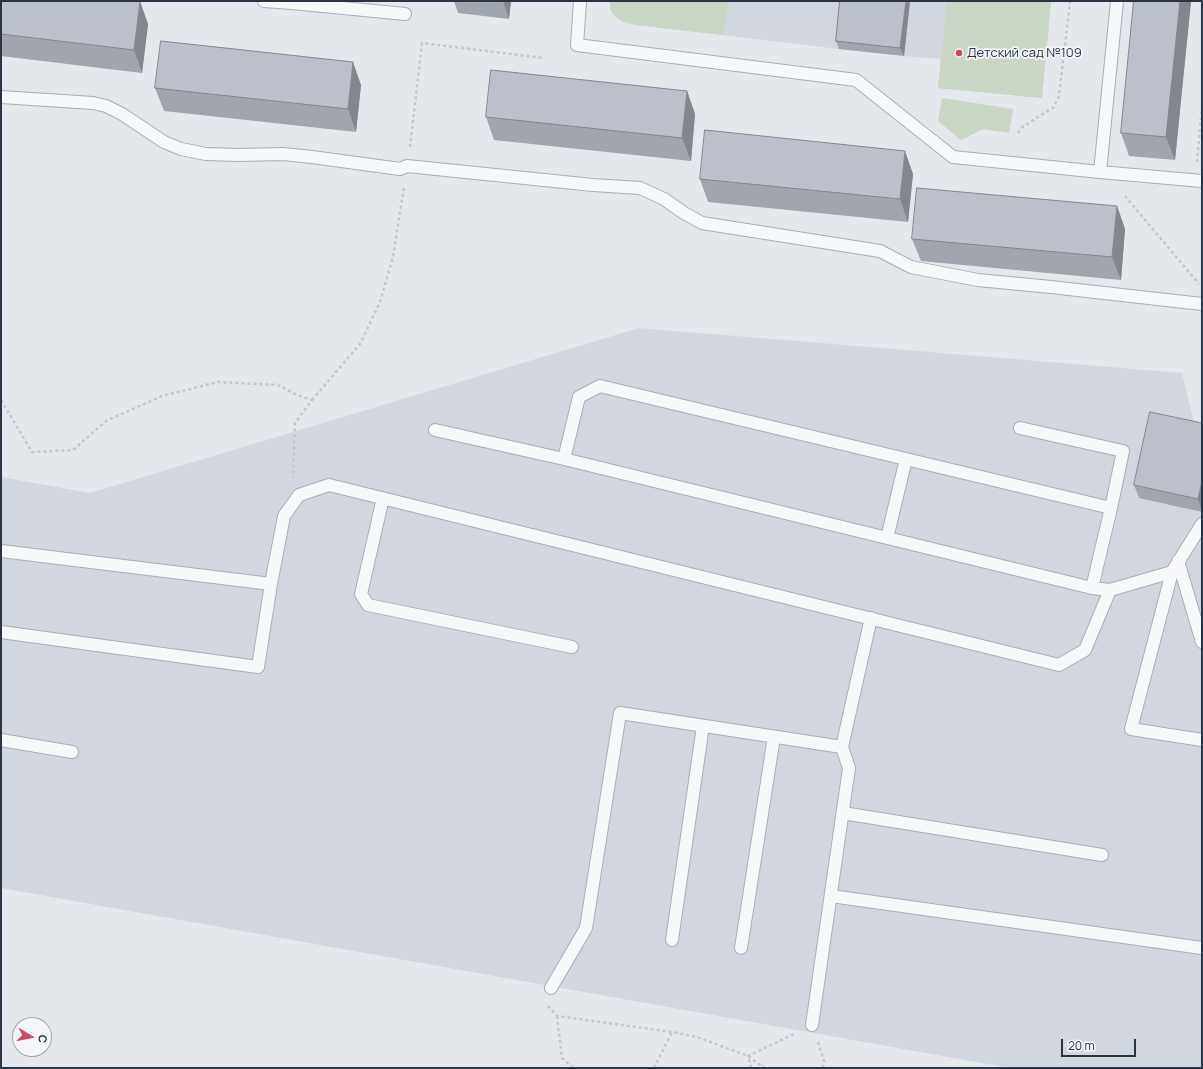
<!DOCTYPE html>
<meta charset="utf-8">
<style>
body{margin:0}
#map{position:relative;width:1203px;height:1069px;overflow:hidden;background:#e4e7ec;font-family:Manrope,sans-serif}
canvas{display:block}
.frame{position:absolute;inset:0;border:2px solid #2b3445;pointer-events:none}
.north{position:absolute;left:12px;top:1017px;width:40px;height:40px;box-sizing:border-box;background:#f4f6f9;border:1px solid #a4a8b1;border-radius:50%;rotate:100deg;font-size:11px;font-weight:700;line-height:16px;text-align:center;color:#2b3445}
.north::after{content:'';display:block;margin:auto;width:14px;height:18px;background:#d1495b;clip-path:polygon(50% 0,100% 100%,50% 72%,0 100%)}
.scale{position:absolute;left:1061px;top:1039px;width:75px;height:18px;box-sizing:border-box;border:2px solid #2b3445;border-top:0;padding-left:5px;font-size:12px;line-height:14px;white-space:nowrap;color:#2b3445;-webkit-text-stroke:3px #f4f6f9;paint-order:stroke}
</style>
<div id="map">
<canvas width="1203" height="1069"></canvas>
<div class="frame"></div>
<div class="north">С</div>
<div class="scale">20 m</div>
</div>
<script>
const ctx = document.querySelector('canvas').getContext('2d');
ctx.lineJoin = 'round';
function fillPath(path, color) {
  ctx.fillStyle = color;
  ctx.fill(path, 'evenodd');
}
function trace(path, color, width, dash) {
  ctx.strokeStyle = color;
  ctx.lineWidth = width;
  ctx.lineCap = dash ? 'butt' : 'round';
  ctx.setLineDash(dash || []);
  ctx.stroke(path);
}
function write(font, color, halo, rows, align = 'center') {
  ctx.font = font + ' Manrope,sans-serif';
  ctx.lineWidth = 3.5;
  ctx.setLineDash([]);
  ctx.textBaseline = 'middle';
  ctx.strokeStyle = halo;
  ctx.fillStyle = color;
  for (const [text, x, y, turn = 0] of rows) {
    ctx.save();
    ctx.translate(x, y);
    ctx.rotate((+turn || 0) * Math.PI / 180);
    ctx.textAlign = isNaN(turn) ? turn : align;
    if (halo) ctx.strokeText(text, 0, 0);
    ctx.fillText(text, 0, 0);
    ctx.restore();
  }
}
const built = new Path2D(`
 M610,1H1051L1042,98L938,88L941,59L904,56L839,49L637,25L625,23L617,17L611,11Z
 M639,328L1182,373L1202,457V1068H1010L1,888V477L90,493Z`);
const green = new Path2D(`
 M610,1H729L723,35L637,25C628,23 616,21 611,11C610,8 610,4 610,1Z
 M947,1H1051L1042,98L938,88Z
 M942,98L1013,109L1009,133L983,129L961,140L938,121Z`);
const path = new Path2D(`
 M1018,133L1021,128L1046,112L1054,107L1059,96L1070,1
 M410,147L422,43L543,58
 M1197,162L1202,107
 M1125,196L1199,284
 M1,400L32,452L73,450L106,421L162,396L218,382L278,385L297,395L312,400L295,423L293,477
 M312,400L360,344L380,302L393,257L404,187
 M548,1006L557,1016L672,1032L697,1037L748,1056L764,1068
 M557,1016L562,1058L573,1068
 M818,1042L824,1061L823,1068
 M654,1068L672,1032
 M751,1068L748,1056L796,1033`);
const lane = new Path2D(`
 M264,1L292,3L405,14
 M580,1L577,45L856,80L953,157L1100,172L1202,181
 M1,97L93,103L106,106L122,114L164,142L181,149L206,154L238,155L283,154L312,157L400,169L407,166L593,185L640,188L664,199L684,213L702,223L880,251L911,267L978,280L1051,287L1202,304
 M1100,172L1117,1
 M1020,428L1123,451L1111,508
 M435,430L564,459L1092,588
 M564,459L579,397L600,386L1111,508L1092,588L1110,590L1172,572L1202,524
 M383,498L361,594L368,605L572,647
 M887,538L906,459
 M1,551L271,584
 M1178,561L1202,642
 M1172,572L1131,729L1202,740
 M1,632L258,667L271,584L284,516L299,495L329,485L1059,665L1085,650L1110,590
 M1,740L72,752
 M843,813L1102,855
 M831,896L1202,948
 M672,940L703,726
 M741,948L774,737
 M551,988L586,928L620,713L842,747
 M812,1025L849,768L842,747L871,618`);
const wall = new Path2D(`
 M1,1L148,24L142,73L1,56Z
 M454,1H511L509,19L458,13Z
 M840,1H910L904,56L839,49L836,41Z
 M1134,1H1191L1175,160L1129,156L1121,133Z
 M361,85L356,132L164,111L155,88Z
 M687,91L695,114L691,161L494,140L486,117Z
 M913,174L908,222L708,202L700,179Z
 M1117,206L1125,229L1121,280L921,261L912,239Z
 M1202,423V512L1139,498L1134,485Z`);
const shadedWall = new Path2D(`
 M140,1L148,24L142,73L134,50Z
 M503,1H511L509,19Z
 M906,1H910L904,56L900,48Z
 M1180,1H1191L1175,160L1166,137Z
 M353,62L361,85L356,132L348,109Z
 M687,91L695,114L691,161L682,138Z
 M905,151L913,174L908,222L900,199Z
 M1117,206L1125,229L1121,280L1112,257Z
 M1202,481V510L1198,499Z`);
const building = new Path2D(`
 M1,1H140L134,50L1,34Z
 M840,1H906L900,48L836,41Z
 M1134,1H1180L1166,137L1121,133Z
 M161,41L353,62L348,109L155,88Z
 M491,70L687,91L682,138L486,117Z
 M705,130L905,151L900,199L700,179Z
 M917,188L1117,206L1112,257L912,239Z
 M1150,412L1202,423V481L1198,499L1134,485Z`);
const markers = [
 [959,53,4,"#d1495b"]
];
const poiNames = [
 ["Детский сад №109",967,53]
];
fillPath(built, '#d2d6de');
fillPath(green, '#c9d6c5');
trace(lane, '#a9aeb7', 14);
trace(path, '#c2c5cb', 2.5, [3, 3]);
trace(lane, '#f7f8fa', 12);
fillPath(wall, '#a1a5ae');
fillPath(shadedWall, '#83868d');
fillPath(building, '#bbc0ca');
trace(building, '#83868d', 1);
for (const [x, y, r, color] of markers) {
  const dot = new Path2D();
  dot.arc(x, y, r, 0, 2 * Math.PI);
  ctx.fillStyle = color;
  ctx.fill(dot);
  trace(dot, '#f4f6f9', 1.5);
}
write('13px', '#2b3445', '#f4f6f9', poiNames, 'left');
</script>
